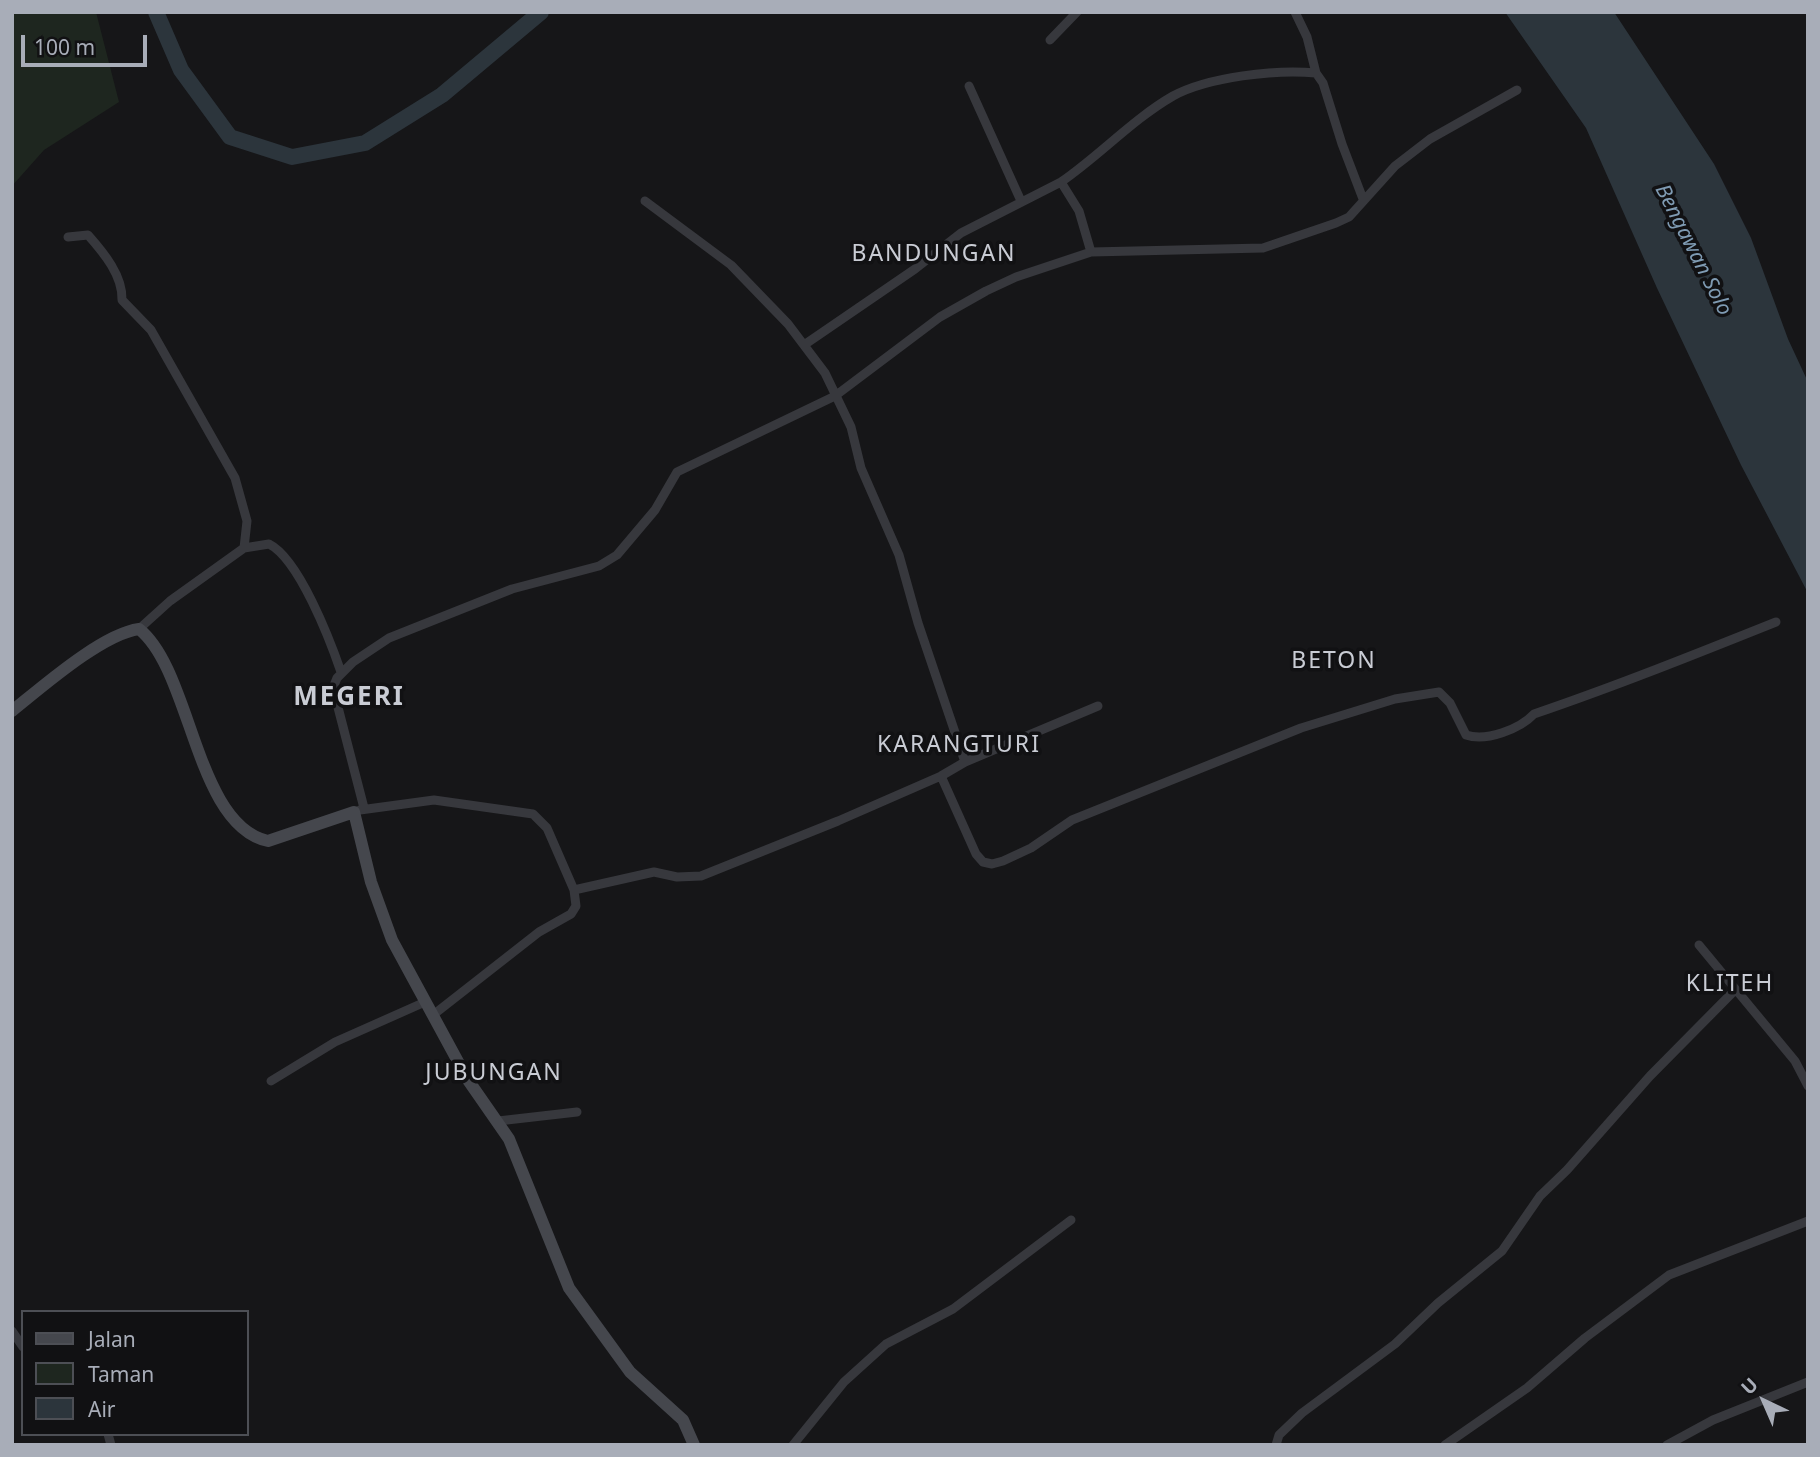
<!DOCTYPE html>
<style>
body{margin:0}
#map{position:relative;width:1820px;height:1457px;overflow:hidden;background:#161618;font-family:"Noto Sans",sans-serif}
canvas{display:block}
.frame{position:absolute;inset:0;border:14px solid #a8adb8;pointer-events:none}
.legend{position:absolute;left:21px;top:1310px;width:228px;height:126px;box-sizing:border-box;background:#111113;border:2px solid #4d4f55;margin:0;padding:9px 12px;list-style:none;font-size:21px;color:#a8adb8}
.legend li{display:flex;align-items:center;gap:14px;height:35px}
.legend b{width:35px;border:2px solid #4d4f55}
.north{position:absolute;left:1729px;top:1366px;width:70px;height:70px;-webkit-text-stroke:5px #111113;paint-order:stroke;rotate:316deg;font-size:19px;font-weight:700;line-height:28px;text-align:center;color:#a8adb8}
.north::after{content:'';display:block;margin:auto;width:24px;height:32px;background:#a8adb8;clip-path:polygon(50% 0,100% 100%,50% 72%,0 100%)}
.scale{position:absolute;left:21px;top:35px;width:126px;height:32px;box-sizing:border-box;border:4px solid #a8adb8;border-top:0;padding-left:9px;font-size:21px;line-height:24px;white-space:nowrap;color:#a8adb8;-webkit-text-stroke:5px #111113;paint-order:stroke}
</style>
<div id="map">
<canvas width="1820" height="1457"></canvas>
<div class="frame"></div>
<ul class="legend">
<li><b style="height:9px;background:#45474d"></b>Jalan</li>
<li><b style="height:19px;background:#1e261f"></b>Taman</li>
<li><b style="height:19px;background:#2c353c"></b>Air</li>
</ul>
<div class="north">U</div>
<div class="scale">100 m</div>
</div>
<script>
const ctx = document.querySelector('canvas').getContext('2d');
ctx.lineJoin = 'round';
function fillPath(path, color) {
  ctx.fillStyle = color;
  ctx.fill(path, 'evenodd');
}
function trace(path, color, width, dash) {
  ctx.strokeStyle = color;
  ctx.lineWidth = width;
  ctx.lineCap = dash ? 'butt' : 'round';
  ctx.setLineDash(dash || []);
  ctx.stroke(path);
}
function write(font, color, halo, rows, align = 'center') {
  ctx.font = font + ' "Noto Sans",sans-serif';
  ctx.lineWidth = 7;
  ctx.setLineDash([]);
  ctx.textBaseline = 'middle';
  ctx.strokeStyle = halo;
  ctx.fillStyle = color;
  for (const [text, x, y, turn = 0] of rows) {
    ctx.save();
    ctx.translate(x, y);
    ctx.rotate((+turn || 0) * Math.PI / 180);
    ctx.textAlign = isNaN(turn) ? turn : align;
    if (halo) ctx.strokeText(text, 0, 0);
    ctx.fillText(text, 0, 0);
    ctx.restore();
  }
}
const green = new Path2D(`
 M12,12H96L119,102L44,150L12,186Z`);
const water = new Path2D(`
 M1505,12H1614L1714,164L1751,238L1788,339L1808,382V593L1741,465L1657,288L1586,128Z`);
const river = new Path2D(`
 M156,12L181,70L230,137L292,157L365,143L442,95L541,12`);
const street = new Path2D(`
 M1295,12L1307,37L1316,73
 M1050,40L1077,12
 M969,86L1021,201
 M1061,182C1099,156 1133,119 1173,96C1208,77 1276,69 1316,73L1323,83L1342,144L1363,199
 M68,237L88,235C104,253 123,276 122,300L151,330L235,478L247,521L244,548L170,601L139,629
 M804,345L915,269L961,233L1061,182L1079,211L1091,252
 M244,548L269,544C299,559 330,640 341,672
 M965,762L1098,706
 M941,776L976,854L983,862L992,864L1003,861L1031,848L1072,820L1301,728L1395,699L1439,692L1450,703L1466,735C1486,742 1520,729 1534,714C1616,686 1696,654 1776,622
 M364,808L333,688L337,678L353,662L389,638L512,589L599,566L617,555L655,510L677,472L835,396L940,317L986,291L1016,277L1091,252L1263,248L1336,223L1349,217L1395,166L1430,139L1517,90
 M360,810L434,800L533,814L547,828L574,890L576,906L571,914L539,932L433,1015
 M574,890L654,872L677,877L701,876L838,821L941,776L965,762L918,623L899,555L861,468L851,427L825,373L788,324L731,265L645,201
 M1699,945L1795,1061L1808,1086
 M271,1081L335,1042L425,1002
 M498,1121L577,1112
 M12,1331L23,1347
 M108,1434L111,1445
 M793,1445L844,1382L886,1344L953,1309L1071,1220
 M1276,1445L1279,1435L1302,1413L1395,1344L1438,1303L1502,1251L1540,1196L1567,1170L1650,1076L1735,990
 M1445,1445L1527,1388L1585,1338L1669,1275L1808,1221
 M1667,1445L1713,1420L1808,1382`);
const secondary = new Path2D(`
 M12,711C42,687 102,634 139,629C192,671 195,825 268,841L354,812L371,882L392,940L468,1080L509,1139L569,1288L630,1372L683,1420L694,1445`);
const waterNames = [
 ["Bengawan Solo",1693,250,63]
];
const quarterNames = [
 ["BANDUNGAN",934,254],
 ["BETON",1334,661],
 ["KARANGTURI",959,745],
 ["KLITEH",1730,984],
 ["JUBUNGAN",494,1073]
];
const districtNames = [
 ["MEGERI",349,698]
];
fillPath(green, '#1e261f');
fillPath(water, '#2c353c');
trace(river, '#2c353c', 16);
trace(street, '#37383d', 9);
trace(secondary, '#45474d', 12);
write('italic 21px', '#7f9bb3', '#111113', waterNames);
ctx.letterSpacing = '2px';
write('23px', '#c9ccd4', '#111113', quarterNames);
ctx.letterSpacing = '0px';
ctx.letterSpacing = '2px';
write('bold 26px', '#c9ccd4', '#111113', districtNames);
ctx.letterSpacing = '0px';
</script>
